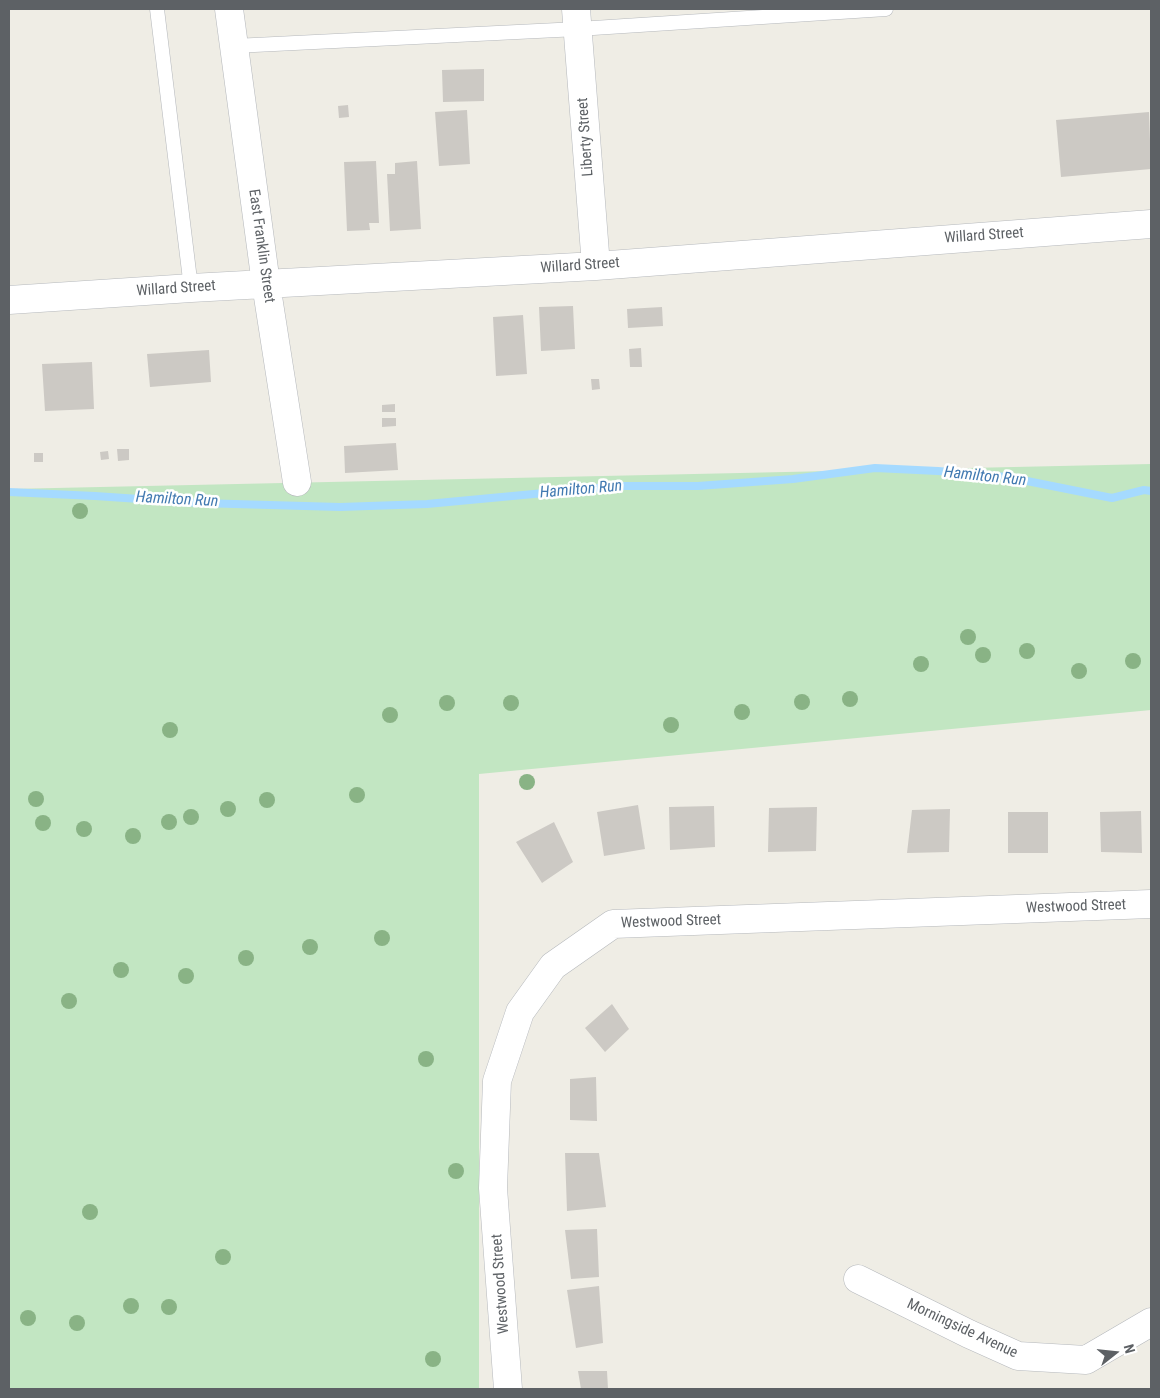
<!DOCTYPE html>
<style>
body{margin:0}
#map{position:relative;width:1160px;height:1398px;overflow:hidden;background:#efede5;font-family:"Roboto Condensed",sans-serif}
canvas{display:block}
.frame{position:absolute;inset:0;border:10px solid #5d6165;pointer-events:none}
.north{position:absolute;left:1090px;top:1328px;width:50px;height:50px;-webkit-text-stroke:4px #fff;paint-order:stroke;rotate:74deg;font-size:14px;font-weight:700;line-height:20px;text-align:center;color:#5d6165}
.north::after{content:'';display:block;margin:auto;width:18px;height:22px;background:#5d6165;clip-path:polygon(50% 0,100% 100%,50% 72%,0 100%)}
</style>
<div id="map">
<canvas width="1160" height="1398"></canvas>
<div class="frame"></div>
<div class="north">N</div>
</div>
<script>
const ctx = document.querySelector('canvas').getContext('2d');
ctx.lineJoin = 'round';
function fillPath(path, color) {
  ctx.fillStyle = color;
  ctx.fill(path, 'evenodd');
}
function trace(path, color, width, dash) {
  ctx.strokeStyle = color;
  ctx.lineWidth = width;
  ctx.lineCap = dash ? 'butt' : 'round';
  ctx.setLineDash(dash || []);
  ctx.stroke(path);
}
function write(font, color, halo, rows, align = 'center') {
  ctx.font = font + ' "Roboto Condensed",sans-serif';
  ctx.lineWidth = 5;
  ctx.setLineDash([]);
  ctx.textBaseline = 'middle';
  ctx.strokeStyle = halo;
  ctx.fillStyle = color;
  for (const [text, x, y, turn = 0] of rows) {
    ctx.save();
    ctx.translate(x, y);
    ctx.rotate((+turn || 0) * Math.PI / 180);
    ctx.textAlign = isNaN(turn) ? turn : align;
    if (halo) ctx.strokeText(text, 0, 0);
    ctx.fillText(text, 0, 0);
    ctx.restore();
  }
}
const green = new Path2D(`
 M1151,464V710L479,774V1389H9V489Z`);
const stream = new Path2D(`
 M9,492L95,496L199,503L340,507L427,504L619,486H698L793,479L875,468L938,471L1007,477L1112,498L1144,490L1151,491`);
const building = new Path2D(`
 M484,69V101L443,102L442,70Z
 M348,105L349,117L339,118L338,106Z
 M467,110L470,164L439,166L435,112Z
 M1149,112L1151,169L1061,177L1056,120Z
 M376,161L379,223H369L370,230L347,231L344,162Z
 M417,161L421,229L390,231L387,174H395V163Z
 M573,306L575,349L541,351L539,307Z
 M662,307L663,326L628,328L627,309Z
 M523,315L527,374L496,376L493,317Z
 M641,348L642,367H630L629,349Z
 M209,350L211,382L150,387L147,354Z
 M92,362L94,409L45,411L42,364Z
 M591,379H599L600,389L592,390Z
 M395,404V412H382V405Z
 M382,418H396V426L382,427Z
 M396,443L398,470L345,473L344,446Z
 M117,449H129V460L118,461Z
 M108,451L109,459L101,460L100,452Z
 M34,453H43V462H34Z
 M638,805L645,849L604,856L597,812Z
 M714,806L715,847L670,850L669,807Z
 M817,807L816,851L768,852L769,808Z
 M950,809L949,852L907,853L912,810Z
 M1141,811L1142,853L1101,852L1100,812Z
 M1008,812H1048V853H1008Z
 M554,822L573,862L542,883L516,842Z
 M612,1004L629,1029L605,1052L585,1028Z
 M596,1077L597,1121L570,1120V1079Z
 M565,1153H599L606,1207L567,1211Z
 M597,1229L599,1277L571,1279L565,1230Z
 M599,1286L603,1343L576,1348L567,1290Z
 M578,1371H607L608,1389H581Z`);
const lane = new Path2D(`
 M157,9L191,288
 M234,46L578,29L886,9`);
const street = new Path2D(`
 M229,9L266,284L297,482
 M576,9L596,266
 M9,300L191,288L596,266L1151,224
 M858,1279L969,1334L1018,1356L1086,1360L1151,1322
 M508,1389L493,1188L497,1081L520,1012L553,966L613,924L1151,904`);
const trees = [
 [80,511],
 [968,637],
 [1027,651],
 [983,655],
 [1133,661],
 [921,664],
 [1079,671],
 [850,699],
 [802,702],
 [447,703],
 [511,703],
 [742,712],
 [390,715],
 [671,725],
 [170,730],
 [527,782],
 [357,795],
 [36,799],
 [267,800],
 [228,809],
 [191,817],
 [169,822],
 [43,823],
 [84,829],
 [133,836],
 [382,938],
 [310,947],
 [246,958],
 [121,970],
 [186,976],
 [69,1001],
 [426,1059],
 [456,1171],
 [90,1212],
 [223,1257],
 [131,1306],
 [169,1307],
 [28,1318],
 [77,1323],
 [433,1359]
];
const streetNames = [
 ["Liberty Street",586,137,-94],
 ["Willard Street",984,236,-4],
 ["East Franklin Street",261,246,82],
 ["Willard Street",580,266,-4],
 ["Willard Street",176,289,-4],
 ["Westwood Street",1076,907,-2],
 ["Westwood Street",671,922,-2],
 ["Westwood Street",501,1284,-94],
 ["Morningside Avenue",962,1329,25]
];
const waterNames = [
 ["Hamilton Run",985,477,6],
 ["Hamilton Run",581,490,-5],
 ["Hamilton Run",177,500,3]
];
fillPath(green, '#c2e6c2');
trace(stream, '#a5daff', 8);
fillPath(building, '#ccc9c4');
trace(lane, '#b5b8bc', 15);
trace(street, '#b5b8bc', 29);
trace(lane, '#fff', 14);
trace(street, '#fff', 28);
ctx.fillStyle = '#89b385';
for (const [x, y] of trees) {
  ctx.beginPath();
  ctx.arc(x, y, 8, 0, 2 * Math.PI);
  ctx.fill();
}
write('15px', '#5d6165', '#fff', streetNames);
write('italic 16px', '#427ab1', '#fff', waterNames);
</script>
